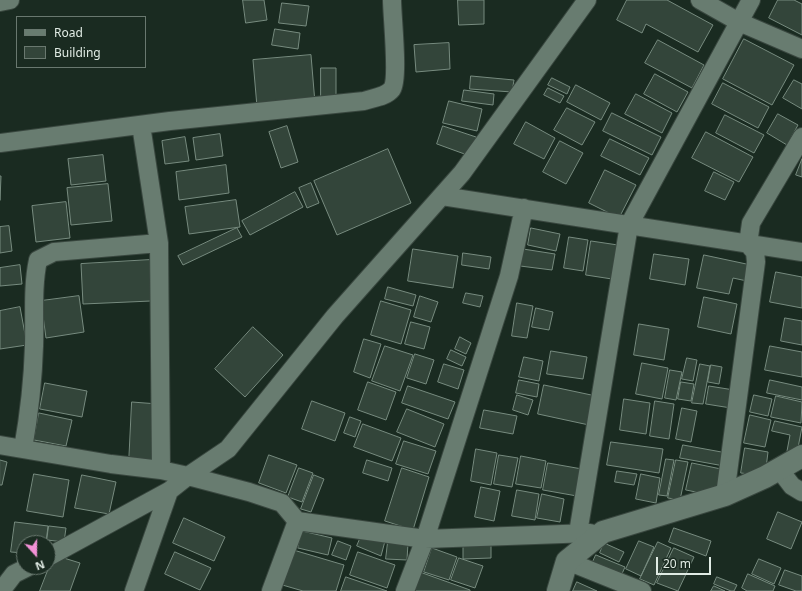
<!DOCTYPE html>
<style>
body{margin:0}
#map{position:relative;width:802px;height:591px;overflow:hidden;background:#1a2b21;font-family:"Noto Sans",sans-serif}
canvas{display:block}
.legend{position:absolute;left:16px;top:16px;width:130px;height:52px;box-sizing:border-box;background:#1a2b21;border:1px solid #69786f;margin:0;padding:5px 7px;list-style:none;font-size:12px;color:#e0ebe4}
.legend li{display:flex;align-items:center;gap:8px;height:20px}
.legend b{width:20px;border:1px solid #69786f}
.north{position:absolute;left:16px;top:535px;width:40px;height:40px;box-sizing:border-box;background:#1a2b21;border:1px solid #69786f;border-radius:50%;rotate:159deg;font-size:11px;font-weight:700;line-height:16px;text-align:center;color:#e0ebe4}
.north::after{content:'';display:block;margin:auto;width:14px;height:18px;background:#f291d6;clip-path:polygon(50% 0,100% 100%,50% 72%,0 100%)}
.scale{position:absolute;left:656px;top:557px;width:55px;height:18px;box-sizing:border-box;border:2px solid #e0ebe4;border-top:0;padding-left:5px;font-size:12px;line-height:14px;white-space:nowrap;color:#e0ebe4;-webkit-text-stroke:3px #1a2b21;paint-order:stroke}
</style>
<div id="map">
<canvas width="802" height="591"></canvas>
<ul class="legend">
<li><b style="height:5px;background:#687c70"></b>Road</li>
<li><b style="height:11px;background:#33453a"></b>Building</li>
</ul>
<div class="north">N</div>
<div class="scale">20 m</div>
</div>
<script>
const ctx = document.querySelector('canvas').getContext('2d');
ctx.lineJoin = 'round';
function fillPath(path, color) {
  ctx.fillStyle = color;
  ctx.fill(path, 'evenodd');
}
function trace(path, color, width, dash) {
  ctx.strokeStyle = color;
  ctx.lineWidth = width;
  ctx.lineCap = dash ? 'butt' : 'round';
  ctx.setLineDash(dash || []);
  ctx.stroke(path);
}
const building = new Path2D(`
 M243,0H264L267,20L246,23Z
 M458,0H484V24L459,25Z
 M627,0H667L713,25L698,52L646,24L642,33L617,20Z
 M778,0H794L802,4V35L769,18Z
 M282,3L309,6L306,26L279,23Z
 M275,29L300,33L298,49L272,45Z
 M744,39L794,65L772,105L723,79Z
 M658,40L704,65L692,88L645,63Z
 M449,43L450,69L416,72L414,45Z
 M311,55L315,103L257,107L253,60Z
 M321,68H336V98H321Z
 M655,74L688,92L677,112L644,94Z
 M471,76L514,80L512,92L470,89Z
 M552,78L570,87L567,94L548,85Z
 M794,80L802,84V109L783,98Z
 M723,83L769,107L758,128L712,104Z
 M576,85L610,103L601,120L567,102Z
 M548,88L564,96L560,103L544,95Z
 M464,90L494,94L493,105L462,101Z
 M636,94L672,113L662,133L625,114Z
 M449,101L482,109L477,131L443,123Z
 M567,108L595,122L582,145L554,130Z
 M612,113L661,137L652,155L603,131Z
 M778,114L798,125L787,145L767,133Z
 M725,115L764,135L754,153L716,133Z
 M526,122L555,138L544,159L514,144Z
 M287,126L298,162L281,168L269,132Z
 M443,126L476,137L470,156L437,144Z
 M706,132L753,157L739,182L692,158Z
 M220,134L223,156L196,160L193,138Z
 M185,137L189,161L165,164L162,141Z
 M610,139L649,158L640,175L601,156Z
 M560,141L583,153L566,184L543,172Z
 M388,149L411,203L337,235L314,181Z
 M103,155L106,181L71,185L68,159Z
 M802,159V177L796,175Z
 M226,165L229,193L179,200L176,172Z
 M605,170L636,185L619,218L589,203Z
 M714,172L734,182L725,200L705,191Z
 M0,176H1L0,200Z
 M311,183L319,203L307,208L299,188Z
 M108,184L112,221L71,225L67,188Z
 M295,192L303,207L250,235L242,221Z
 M236,200L240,227L189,234L185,207Z
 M66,202L70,238L36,242L32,206Z
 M9,226L12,251L0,253V227Z
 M237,228L242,237L183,265L178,256Z
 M531,228L560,234L556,251L528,245Z
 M569,237L588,240L583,271L564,268Z
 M591,241L618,245L612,279L586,275Z
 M413,249L458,256L453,288L408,281Z
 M523,249L555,254L552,270L520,266Z
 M463,253L491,257L489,269L462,265Z
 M654,254L689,259L685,285L650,279Z
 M704,255L751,265L747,281L733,278L729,294L697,288Z
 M150,260L151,301L83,304L81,264Z
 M20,265L22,284L0,286V268Z
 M776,272L802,277V308L770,302Z
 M388,287L416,295L413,306L385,299Z
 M466,293L483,296L480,307L463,303Z
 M79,296L84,332L46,338L41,301Z
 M420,296L438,302L431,322L414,317Z
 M704,297L737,304L731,334L698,327Z
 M381,301L411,310L401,344L371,335Z
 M517,303L533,306L527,338L512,336Z
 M20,307L27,345L0,349V311Z
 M536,308L553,312L549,330L532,327Z
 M785,318L802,321V345L781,341Z
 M411,322L430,327L424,349L405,344Z
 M639,324L669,329L664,360L634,355Z
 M253,327L283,355L245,397L215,369Z
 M460,337L471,343L466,354L455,349Z
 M364,339L381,344L370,378L354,372Z
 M385,346L413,355L400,391L372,381Z
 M770,346L802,352V377L765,370Z
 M451,350L466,357L462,366L447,359Z
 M551,351L587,357L583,379L547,374Z
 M415,354L434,360L426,384L407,378Z
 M524,357L543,361L539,381L519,377Z
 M687,358L697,360L693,381L682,379Z
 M642,363L668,368L662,399L636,394Z
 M444,364L464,370L458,389L438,382Z
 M700,364L710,366L703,404L692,403Z
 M711,365L722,367L719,384L708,382Z
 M670,370L682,372L676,400L665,398Z
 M519,380L539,384L537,397L516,393Z
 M770,380L802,387V400L767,393Z
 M368,382L396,392L386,420L358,410Z
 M681,382L694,384L691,401L678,399Z
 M45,383L87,391L82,417L40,409Z
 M544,385L596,396L589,425L538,414Z
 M408,386L455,402L448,419L402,403Z
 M709,386L734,390L731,408L706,404Z
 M517,395L533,400L528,415L513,410Z
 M754,395L772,399L768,416L750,412Z
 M776,396L802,402L801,423L771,417Z
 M624,399L650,403L646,434L620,430Z
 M312,401L345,413L335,441L302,429Z
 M655,401L674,404L669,439L650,436Z
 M132,402L158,404L155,465L129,464Z
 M682,408L697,411L691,442L676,439Z
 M407,409L444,424L435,447L397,432Z
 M484,410L517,416L513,434L480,428Z
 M39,413L72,420L66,446L34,440Z
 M750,415L771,420L765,447L744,443Z
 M350,417L361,421L355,437L344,433Z
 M775,421L802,427L797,453L787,451L790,435L772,431Z
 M363,424L401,438L392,461L354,447Z
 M404,441L436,451L428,474L396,464Z
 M611,442L663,449L659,473L607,465Z
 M683,445L727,453L724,466L680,458Z
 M745,448L768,452L765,476L741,473Z
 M476,449L497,453L491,485L471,481Z
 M269,455L297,465L286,493L259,483Z
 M499,455L518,458L512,487L494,484Z
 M521,456L546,461L541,488L516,484Z
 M666,459L674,460L667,496L659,495Z
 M0,460L7,462L2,485H0Z
 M367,460L392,468L388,481L363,473Z
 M676,460L688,462L680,500L668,498Z
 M548,463L582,469L577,496L543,490Z
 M692,463L721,469L715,496L686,490Z
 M299,468L313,473L302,502L288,497Z
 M402,468L429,477L413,530L385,521Z
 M617,471L637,474L634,485L615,482Z
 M34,474L69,480L63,517L27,511Z
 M641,474L660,478L656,503L636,499Z
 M82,475L116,482L109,514L75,508Z
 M314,475L324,479L311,512L301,509Z
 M481,487L500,491L494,521L475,517Z
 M517,490L539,494L535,520L512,516Z
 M542,494L564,499L560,522L537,518Z
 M778,512L802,522L791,549L767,539Z
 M184,518L225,537L214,561L173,543Z
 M15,522L48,526L46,543H24V553L11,552Z
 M49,526L66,528L64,542L47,540Z
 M674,528L711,541L706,556L669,542Z
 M302,531L332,538L328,555L298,548Z
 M360,539L385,541L381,556L357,546Z
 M338,541L351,546L346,560L332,555Z
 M639,541L654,547L641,576L626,569Z
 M388,542L408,543L407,560L386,559Z
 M658,542L671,548L654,585L640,579Z
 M604,543L624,552L619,562L600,553Z
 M491,545V558L463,559V546Z
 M432,548L457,557L449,580L424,572Z
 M674,548L694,557L678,591L657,583Z
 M290,549L344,565L336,591H303L279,584Z
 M175,552L211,568L200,590L165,574Z
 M358,552L395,565L387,588L350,575Z
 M54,555L80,563L70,591H40Z
 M596,555L625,567L621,576L592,564Z
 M459,558L483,566L475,588L451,580Z
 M759,559L781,568L774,584L752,574Z
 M785,570L802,576V591H796L779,585Z
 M417,571L470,590V591H413Z
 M748,574L775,586L773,591H747L742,588Z
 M346,577L387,591H341Z
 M717,577L737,585L734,591H731L714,584Z
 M577,582L597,591H573Z
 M714,586L725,591H711Z`);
const minor = new Path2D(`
 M700,0L739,22L802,49
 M0,2L10,0
 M141,125L159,243L161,470
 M0,143L170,121L364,101C372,98 386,97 392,89C399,78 392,16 392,0
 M442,196L802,252
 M0,445L111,464L161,470L188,476L249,492L282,503L297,521
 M23,449C29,415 33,381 34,346C35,317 32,288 38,260L54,252L159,243
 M779,469L792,486L802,492
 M725,495L756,262L755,252L748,244L751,223L802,137
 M578,533L629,225L751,0
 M48,557L169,491L188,476L228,449L335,316L462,173L587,0
 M567,561L642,591
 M1,591L14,574L28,567
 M134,591L169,491
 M271,591L297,521L425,539L590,533
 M405,591L425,539L509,276L524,208`);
const tertiary = new Path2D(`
 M558,591L567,561L603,532L725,495L765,477L802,456`);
fillPath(building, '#33453a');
trace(building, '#778b7f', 1);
trace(minor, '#39473f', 20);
trace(tertiary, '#39473f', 24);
trace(minor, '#687c70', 18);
trace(tertiary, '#687c70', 22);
</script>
